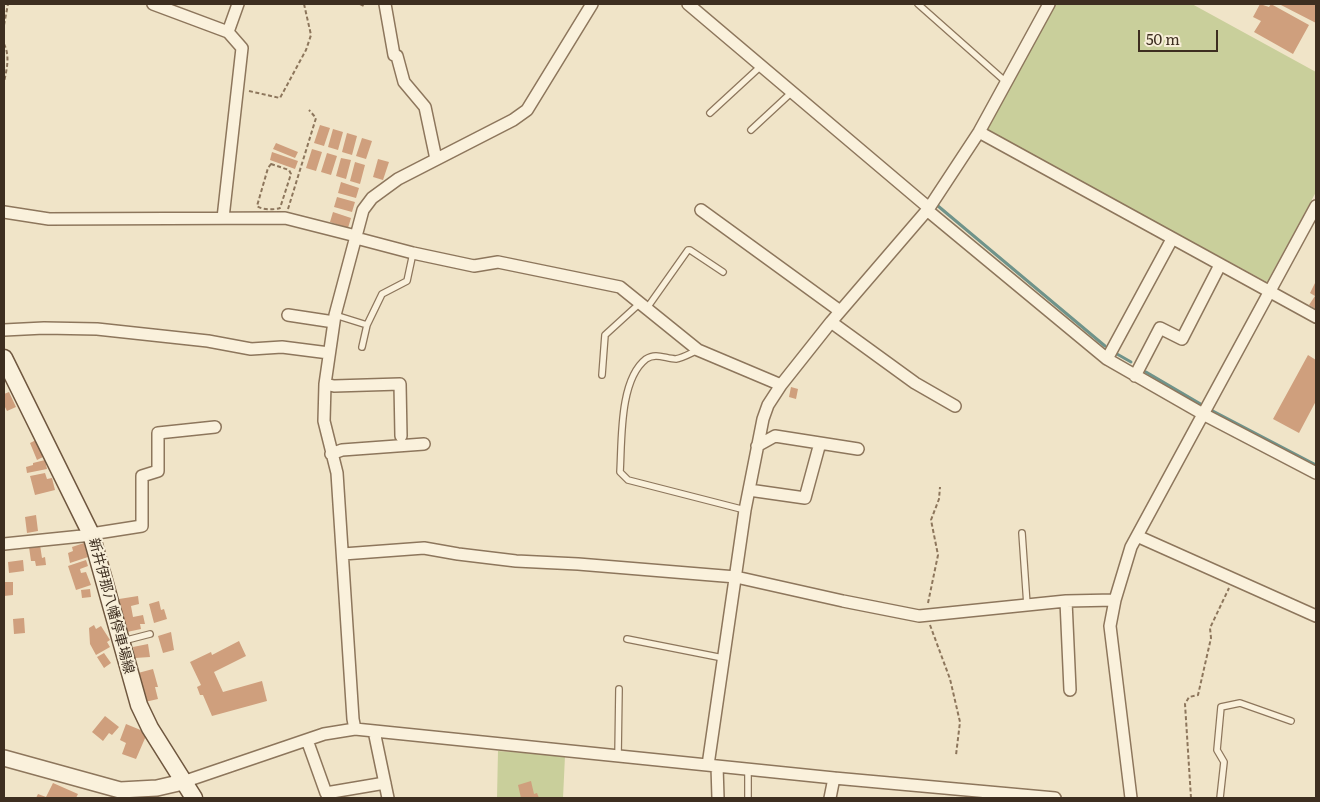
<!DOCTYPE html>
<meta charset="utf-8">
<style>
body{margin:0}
#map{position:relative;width:1320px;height:802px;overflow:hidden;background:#f0e4c8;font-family:Literata,serif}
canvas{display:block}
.frame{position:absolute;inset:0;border:5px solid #3d2e20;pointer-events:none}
.scale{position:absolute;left:1138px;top:30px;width:80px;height:22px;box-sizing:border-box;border:2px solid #3d2e20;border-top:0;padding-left:6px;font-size:15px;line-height:18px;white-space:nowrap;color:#3d2e20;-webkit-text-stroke:4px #f7eed8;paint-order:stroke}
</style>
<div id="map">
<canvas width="1320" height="802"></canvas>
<div class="frame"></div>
<div class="scale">50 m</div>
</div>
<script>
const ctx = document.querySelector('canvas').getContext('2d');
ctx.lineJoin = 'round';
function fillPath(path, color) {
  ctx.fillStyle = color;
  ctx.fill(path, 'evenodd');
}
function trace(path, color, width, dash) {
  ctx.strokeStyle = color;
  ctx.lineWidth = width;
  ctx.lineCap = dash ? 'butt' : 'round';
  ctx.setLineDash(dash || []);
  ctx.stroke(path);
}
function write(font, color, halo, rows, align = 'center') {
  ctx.font = font + ' Literata,"Noto Sans JP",serif';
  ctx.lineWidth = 4;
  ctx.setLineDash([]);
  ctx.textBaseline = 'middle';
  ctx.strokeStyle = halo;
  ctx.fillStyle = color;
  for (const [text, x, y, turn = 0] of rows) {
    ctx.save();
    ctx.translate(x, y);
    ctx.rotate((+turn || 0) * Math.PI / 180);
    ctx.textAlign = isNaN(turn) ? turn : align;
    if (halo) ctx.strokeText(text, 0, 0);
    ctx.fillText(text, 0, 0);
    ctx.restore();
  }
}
const green = new Path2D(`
 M1056,4H1192L1316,72V192L1267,282L987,131Z
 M498,751L565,756L563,798H497Z`);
const stream = new Path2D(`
 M938,206L1105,346
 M1117,354L1131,362
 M1146,372L1204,406
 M1209,409L1316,465`);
const building = new Path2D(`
 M1260,4L1269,7L1271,4L1309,25L1293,54L1254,32L1261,21L1253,17Z
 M1279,4H1316V23Z
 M320,125L330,128L324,146L314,143Z
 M333,129L343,132L338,150L328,147Z
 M347,133L357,136L352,155L342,152Z
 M362,138L372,141L366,159L356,156Z
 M276,143L298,152L295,158L273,149Z
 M312,149L322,152L316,171L306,168Z
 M272,152L298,161L295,169L270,160Z
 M327,153L337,156L331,175L321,172Z
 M341,158L351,160L346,179L336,176Z
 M378,159L389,162L383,180L373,177Z
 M355,162L365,165L360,184L350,181Z
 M341,182L359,188L356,198L338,193Z
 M337,197L355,202L352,212L334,207Z
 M333,212L351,218L348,228L330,222Z
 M1316,281V309L1309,305L1315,296L1310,293Z
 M1308,355L1316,360V401L1299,433L1273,419Z
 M791,387L798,389L796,399L789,397Z
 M9,392L16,407L7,411L4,405V394Z
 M36,440L43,457L37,460L30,443Z
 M45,460L47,469L27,473L26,467L33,465V463Z
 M45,473L47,479L52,478L55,490L35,495L30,476Z
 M36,515L38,531L27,533L25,517Z
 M84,543L88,557L70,563L68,553L73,551L72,547Z
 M40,545L42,558L45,557L46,565L36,566L35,561H31L29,547Z
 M23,560L24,571L9,573L8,562Z
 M86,560L88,566L80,569L81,573L86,572L91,585L76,590L68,566Z
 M4,582H13V595L4,596Z
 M90,589L91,597L82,598L81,590Z
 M138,596L139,604L131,606L133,617L143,615L145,624H140L141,629L127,632V628H124L119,599Z
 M159,601L161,610L164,609L167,619L154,623L149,604Z
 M24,618L25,633L14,634L13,619Z
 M94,625L96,629L101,626L110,640L107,642L110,647L96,655L90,644L89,628Z
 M171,632L174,650L163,653L158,636Z
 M239,641L246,656L214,672L223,692L262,681L267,701L212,716L203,695H200L197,687L201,685L190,662L211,652L212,655Z
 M148,644L150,657L135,658L133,647Z
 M104,653L111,663L104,668L97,657Z
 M153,669L158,687H155L158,699L145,702L138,673Z
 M105,716L119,727L112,735L109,733L103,741L92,732Z
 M126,724L143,731L146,736L136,759L122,754L126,743L120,740Z
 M531,781L534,794L537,793L539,798H521L518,785Z
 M53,783L78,794L76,798H36L38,794L46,797Z`);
const path = new Path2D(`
 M360,4L364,6
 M4,25L8,4
 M4,44C10,56 7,68 4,82
 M249,91L280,98L306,50L311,35L304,4
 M271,164L289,170L291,174L281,205L280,208C274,210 262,210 257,206L268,168Z
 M288,209L316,118L309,110
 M928,603L938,555L931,520L939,499L940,487
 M930,625L950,679L960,722L956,755
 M1191,798L1185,704L1189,697L1198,695L1211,638L1210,628L1229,588`);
const service = new Path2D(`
 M918,4L1006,82
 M710,113L761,66
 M751,130L792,92
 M647,308L688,250H690L723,272
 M335,315L367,325
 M362,347L367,325L382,294L407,281L413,253
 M698,350C691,353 683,358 676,359C666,359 656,352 646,359C619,380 622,441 620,472L628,480L745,510
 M602,375L605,335L639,304
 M1022,533L1027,605
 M627,639L723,658
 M123,641L150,634
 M618,756L619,689
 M748,769V798
 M1220,798L1224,762L1217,750L1221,707L1240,703L1291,721`);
const minor = new Path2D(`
 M153,4L228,32L242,48L223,218
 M385,4L394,55L397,56L404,82L425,107L436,159
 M688,4L929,208
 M228,32L238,4
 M979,132L1316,317
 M701,210L840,311
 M927,210L1107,359L1203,414L1316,473
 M4,212L49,219L285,218L356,236
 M356,238L413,253L474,266L498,262L620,287L698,350L781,385
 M288,315L334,322
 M831,322L915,383L955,406
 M4,330L44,328L97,329L208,341L251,349L282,347L329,353
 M1107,359L1172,239
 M1135,376L1160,328L1182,339L1220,265
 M325,384L334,386L400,384L401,436
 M757,446L775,436L858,449
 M331,454L342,450L424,444
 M749,490L805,498L820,443
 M91,534L142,526V476L158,471V433L215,427
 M1137,536L1316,616
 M4,544L92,535
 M343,554L424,548L458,554L516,561L578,564L736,577L843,601L919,616L1066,601L1115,600
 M1066,601L1070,690
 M355,729L353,719L337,473L324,421L325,384L335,315L363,210L372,198L398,179L513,120L527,110L592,4
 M374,731L388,798
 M307,740L326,793L385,783
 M708,765L745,510L763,419L768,405L781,385L831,322L929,208L979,132L1049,4
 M717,766L718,798
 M183,782L324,734L355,729L834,778L1055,798
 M830,798L834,778
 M1131,798L1110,626L1115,600L1131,547L1316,206`);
const tertiary = new Path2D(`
 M4,758L120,790L157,788L183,782`);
const secondary = new Path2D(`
 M4,358L91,534L139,705L150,728L194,798`);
const streetNames = [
 ["新井伊那八幡停車場線",111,606,75]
];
fillPath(green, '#c9cf9b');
trace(stream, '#6f938a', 3);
fillPath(building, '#cf9f7d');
trace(service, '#8d765c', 8);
trace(minor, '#8d765c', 14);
trace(tertiary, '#8d765c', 18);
trace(secondary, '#6f573f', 19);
trace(path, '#8d765c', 2, [4, 2.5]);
trace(service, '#faf1dc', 5.5);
trace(minor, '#faf1dc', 11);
trace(tertiary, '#faf1dc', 15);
trace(secondary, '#faf1dc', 16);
write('14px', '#3d2e20', '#f7eed8', streetNames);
</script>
